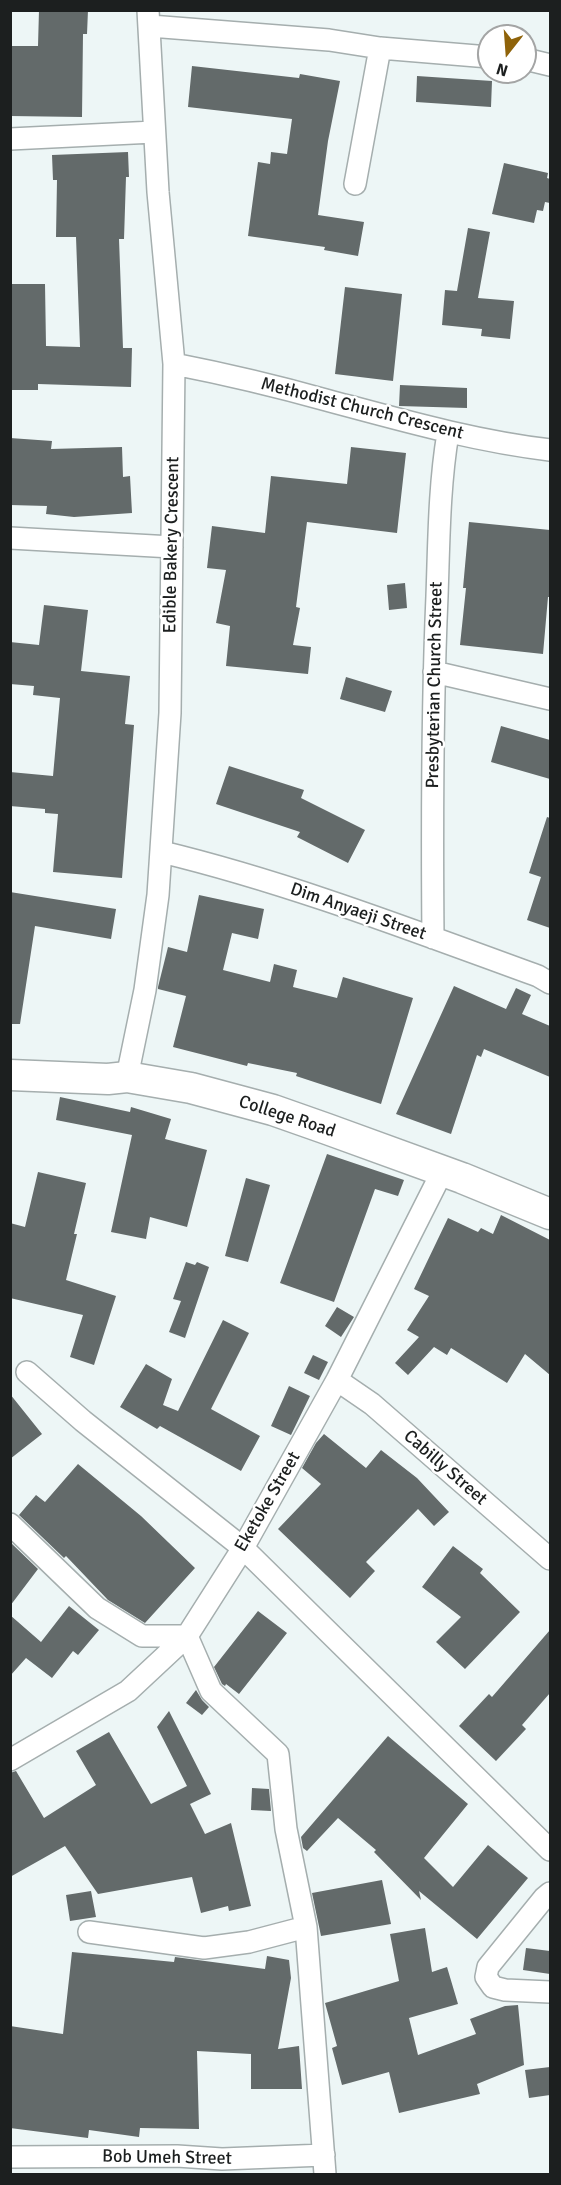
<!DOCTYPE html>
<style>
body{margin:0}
#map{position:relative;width:561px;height:2185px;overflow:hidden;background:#edf6f6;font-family:Signika,sans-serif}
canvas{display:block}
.frame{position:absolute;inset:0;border:12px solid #1c1f1f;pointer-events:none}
.north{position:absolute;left:477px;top:24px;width:60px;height:60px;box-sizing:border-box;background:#fff;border:2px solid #a4a5a5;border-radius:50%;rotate:197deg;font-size:16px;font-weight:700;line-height:24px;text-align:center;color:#1c1f1f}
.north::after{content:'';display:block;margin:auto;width:21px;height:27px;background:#8f630a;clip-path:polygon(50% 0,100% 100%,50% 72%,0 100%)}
</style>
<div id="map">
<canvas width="561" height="2185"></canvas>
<div class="frame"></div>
<div class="north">N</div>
</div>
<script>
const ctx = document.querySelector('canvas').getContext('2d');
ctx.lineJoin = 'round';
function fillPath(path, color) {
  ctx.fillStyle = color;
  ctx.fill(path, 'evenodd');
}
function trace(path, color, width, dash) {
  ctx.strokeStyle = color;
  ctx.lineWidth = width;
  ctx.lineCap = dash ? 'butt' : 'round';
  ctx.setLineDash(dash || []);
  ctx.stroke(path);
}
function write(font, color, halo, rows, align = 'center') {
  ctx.font = font + ' Signika,sans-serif';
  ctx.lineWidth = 5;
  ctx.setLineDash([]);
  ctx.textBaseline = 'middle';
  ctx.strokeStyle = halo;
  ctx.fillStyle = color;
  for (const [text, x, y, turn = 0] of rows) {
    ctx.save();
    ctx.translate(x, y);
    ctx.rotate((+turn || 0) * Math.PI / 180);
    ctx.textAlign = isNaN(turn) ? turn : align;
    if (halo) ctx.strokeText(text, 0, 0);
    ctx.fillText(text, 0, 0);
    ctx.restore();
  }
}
const building = new Path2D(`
 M39,10H88L87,34H83L82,117L10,116V46H38Z
 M192,66L299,78L300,74L340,81L328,141L318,215L364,222L358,256L324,250L325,247L248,236L258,162L270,164L271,152L287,154L292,119L188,107Z
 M417,76L492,81L491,107L416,102Z
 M128,152L129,177H126L124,239H119L123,348H132L131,387L38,384V390H10V284H45L46,346L80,347L76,237H56L57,180H53L52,155Z
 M504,163L548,173L547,178L550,179V203L545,202L543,211L537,210L534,223L492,214Z
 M468,228L490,232L478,298L514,301L510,339L481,336L482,329L442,325L445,290L457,291Z
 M345,287L402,294L393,381L335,374Z
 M400,385L467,388V408L399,406Z
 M10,438L52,441L51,449L122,447L123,477L130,476L132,513L74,517L46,514L47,506L10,505Z
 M351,447L406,453L397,533L307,522L296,607L300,608L293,645L311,647L308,674L226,666L230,626L216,623L226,570L207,568L212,526L265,533L271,476L347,484Z
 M469,522L550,530V597H548L543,654L460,645L466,588H463Z
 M405,583L407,608L389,610L387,585Z
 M44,605L88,610L81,671L130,676L125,724L134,725L122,878L53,872L58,814L45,813V809L10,806V772L53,776L60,698L33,695L34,686L10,684V642L39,645Z
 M346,677L392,691L385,712L340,699Z
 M501,726L550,740V779L491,762Z
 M229,766L304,790L301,798L365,830L348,863L297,837L300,832L216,804Z
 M547,817L550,818V928L527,920L541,877L529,873Z
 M10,892L116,909L111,939L35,926L20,1024H10Z
 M199,895L264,909L258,939L232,933L223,970L270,982L274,964L297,970L293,987L337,998L343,977L413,998L381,1104L296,1076L297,1073L248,1063L247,1066L173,1047L186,996L158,989V987L168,947L187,952Z
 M454,986L506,1009L516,988L531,995L522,1014L550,1026V1077L484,1049L481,1057L477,1055L451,1134L396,1114Z
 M60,1097L130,1112L131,1107L171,1119L165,1139L207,1150L187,1227L150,1217L146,1239L111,1232L132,1135L56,1120Z
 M327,1154L404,1180L398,1196L375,1189L334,1302L280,1283Z
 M38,1172L86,1183L74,1234H77L66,1280L116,1296L94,1365L70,1357L83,1315L10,1298V1223L25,1227Z
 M246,1178L270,1185L248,1262L225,1256Z
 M501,1215L550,1240V1375L525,1354L507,1383L451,1348L447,1355L434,1347L408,1375L395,1363L419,1337L407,1330L429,1296L414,1289L448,1218L478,1232L481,1228L493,1234Z
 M186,1262L195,1265L197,1262L209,1267L185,1338L169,1332L181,1301L173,1299Z
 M337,1307L354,1317L341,1337L325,1326Z
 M223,1320L249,1333L211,1409L260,1436L241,1471L160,1426L157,1429L120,1407L146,1364L172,1379L163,1405L178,1411Z
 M313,1355L328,1362L319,1380L304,1373Z
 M289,1386L310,1396L291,1435L271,1426Z
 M10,1394L42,1434L10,1459Z
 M324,1434L366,1468L381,1450L417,1478L449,1512L434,1526L418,1509L366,1562L375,1571L350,1598L278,1529L321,1484L302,1468L316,1443Z
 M78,1464L141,1516L195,1568L145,1623L108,1600L66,1556L64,1558L19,1515L36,1495L45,1502Z
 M10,1542L38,1569L10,1606Z
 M453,1546L483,1569L480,1573L520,1612L465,1669L436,1642L461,1617L422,1587Z
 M69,1606L99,1630L78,1655L73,1651L52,1678L26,1658L10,1676V1615L41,1642Z
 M258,1611L287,1633L239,1694L226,1684L225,1686L222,1684L214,1667Z
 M550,1630V1693L522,1725L526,1729L496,1761L459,1726L489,1694L492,1697Z
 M196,1690L202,1700L209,1707L202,1715L186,1703Z
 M169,1711L211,1794L190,1804L205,1834L231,1823L251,1906L229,1911L228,1906L201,1913L192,1877L98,1894L65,1846L10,1877V1773L16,1771L44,1818L96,1785L76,1751L109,1732L151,1804L187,1786L157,1727Z
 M388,1736L468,1804L424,1858L453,1887L488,1845L528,1878L477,1939L419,1891L421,1900L374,1852L376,1850L338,1818L307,1851L303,1848L301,1837Z
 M252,1788L269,1789L271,1811L251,1810Z
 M382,1880L391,1924L321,1936L312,1893Z
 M91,1891L96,1917L70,1921L66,1895Z
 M425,1928L432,1972L447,1967L458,2004L409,2018L418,2055L476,2034L470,2019L505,2006L518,2005L524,2065L477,2084L480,2094L399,2113L389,2072L342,2085L332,2048L337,2046L325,2003L399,1981L390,1934Z
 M526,1948L550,1951V1974L523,1970Z
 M72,1952L174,1962L175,1957L265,1969L267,1956L289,1960L291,1978L278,2049L299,2046L302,2089H251V2054L197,2051L199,2129L140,2128L139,2137L89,2130L88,2138L10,2128V2026L63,2034Z
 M550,2067V2095L529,2098L525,2070Z`);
const minor = new Path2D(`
 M150,26L329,40L380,48L489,57
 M525,59L550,65
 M10,139L154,132
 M355,184L380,48
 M174,364C225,374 276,386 326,400C401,420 474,441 550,450
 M10,538L172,547
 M434,672L550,699
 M162,852C290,883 414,931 538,976L550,983
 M433,938C432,824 432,710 437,596C439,541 439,487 448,433
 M127,1077L145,990L158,895L170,713L174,364L158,192L148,10
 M27,1372L83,1421L243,1548L550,1850
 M337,1380L372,1404L550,1559
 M10,1524L97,1608L142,1636H187L211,1691L278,1754L286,1829L306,1927L325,2174
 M10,1760L128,1691L187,1636L243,1548L337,1380L442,1172
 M550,1893L544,1898L488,1967L486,1977L493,1987L505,1990L550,1992
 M89,1932L204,1948L249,1942L306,1927
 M10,2157L177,2156L222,2159L324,2155`);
const secondary = new Path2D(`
 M10,1075L108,1079L127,1077L191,1088L273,1110L327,1129L462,1178L550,1214`);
const streetNames = [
 ["Methodist Church Crescent",362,409,14],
 ["Edible Bakery Crescent",172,545,-89],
 ["Presbyterian Church Street",435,685,-89],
 ["Dim Anyaeji Street",358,912,19],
 ["College Road",287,1117,18],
 ["Cabilly Street",445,1468,41],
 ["Eketoke Street",268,1502,-60],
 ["Bob Umeh Street",167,2158,1]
];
fillPath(building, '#636a6a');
trace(minor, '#a5aeae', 24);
trace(secondary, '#a5aeae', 33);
trace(minor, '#fff', 21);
trace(secondary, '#fff', 30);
write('18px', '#1c1f1f', '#fff', streetNames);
</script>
